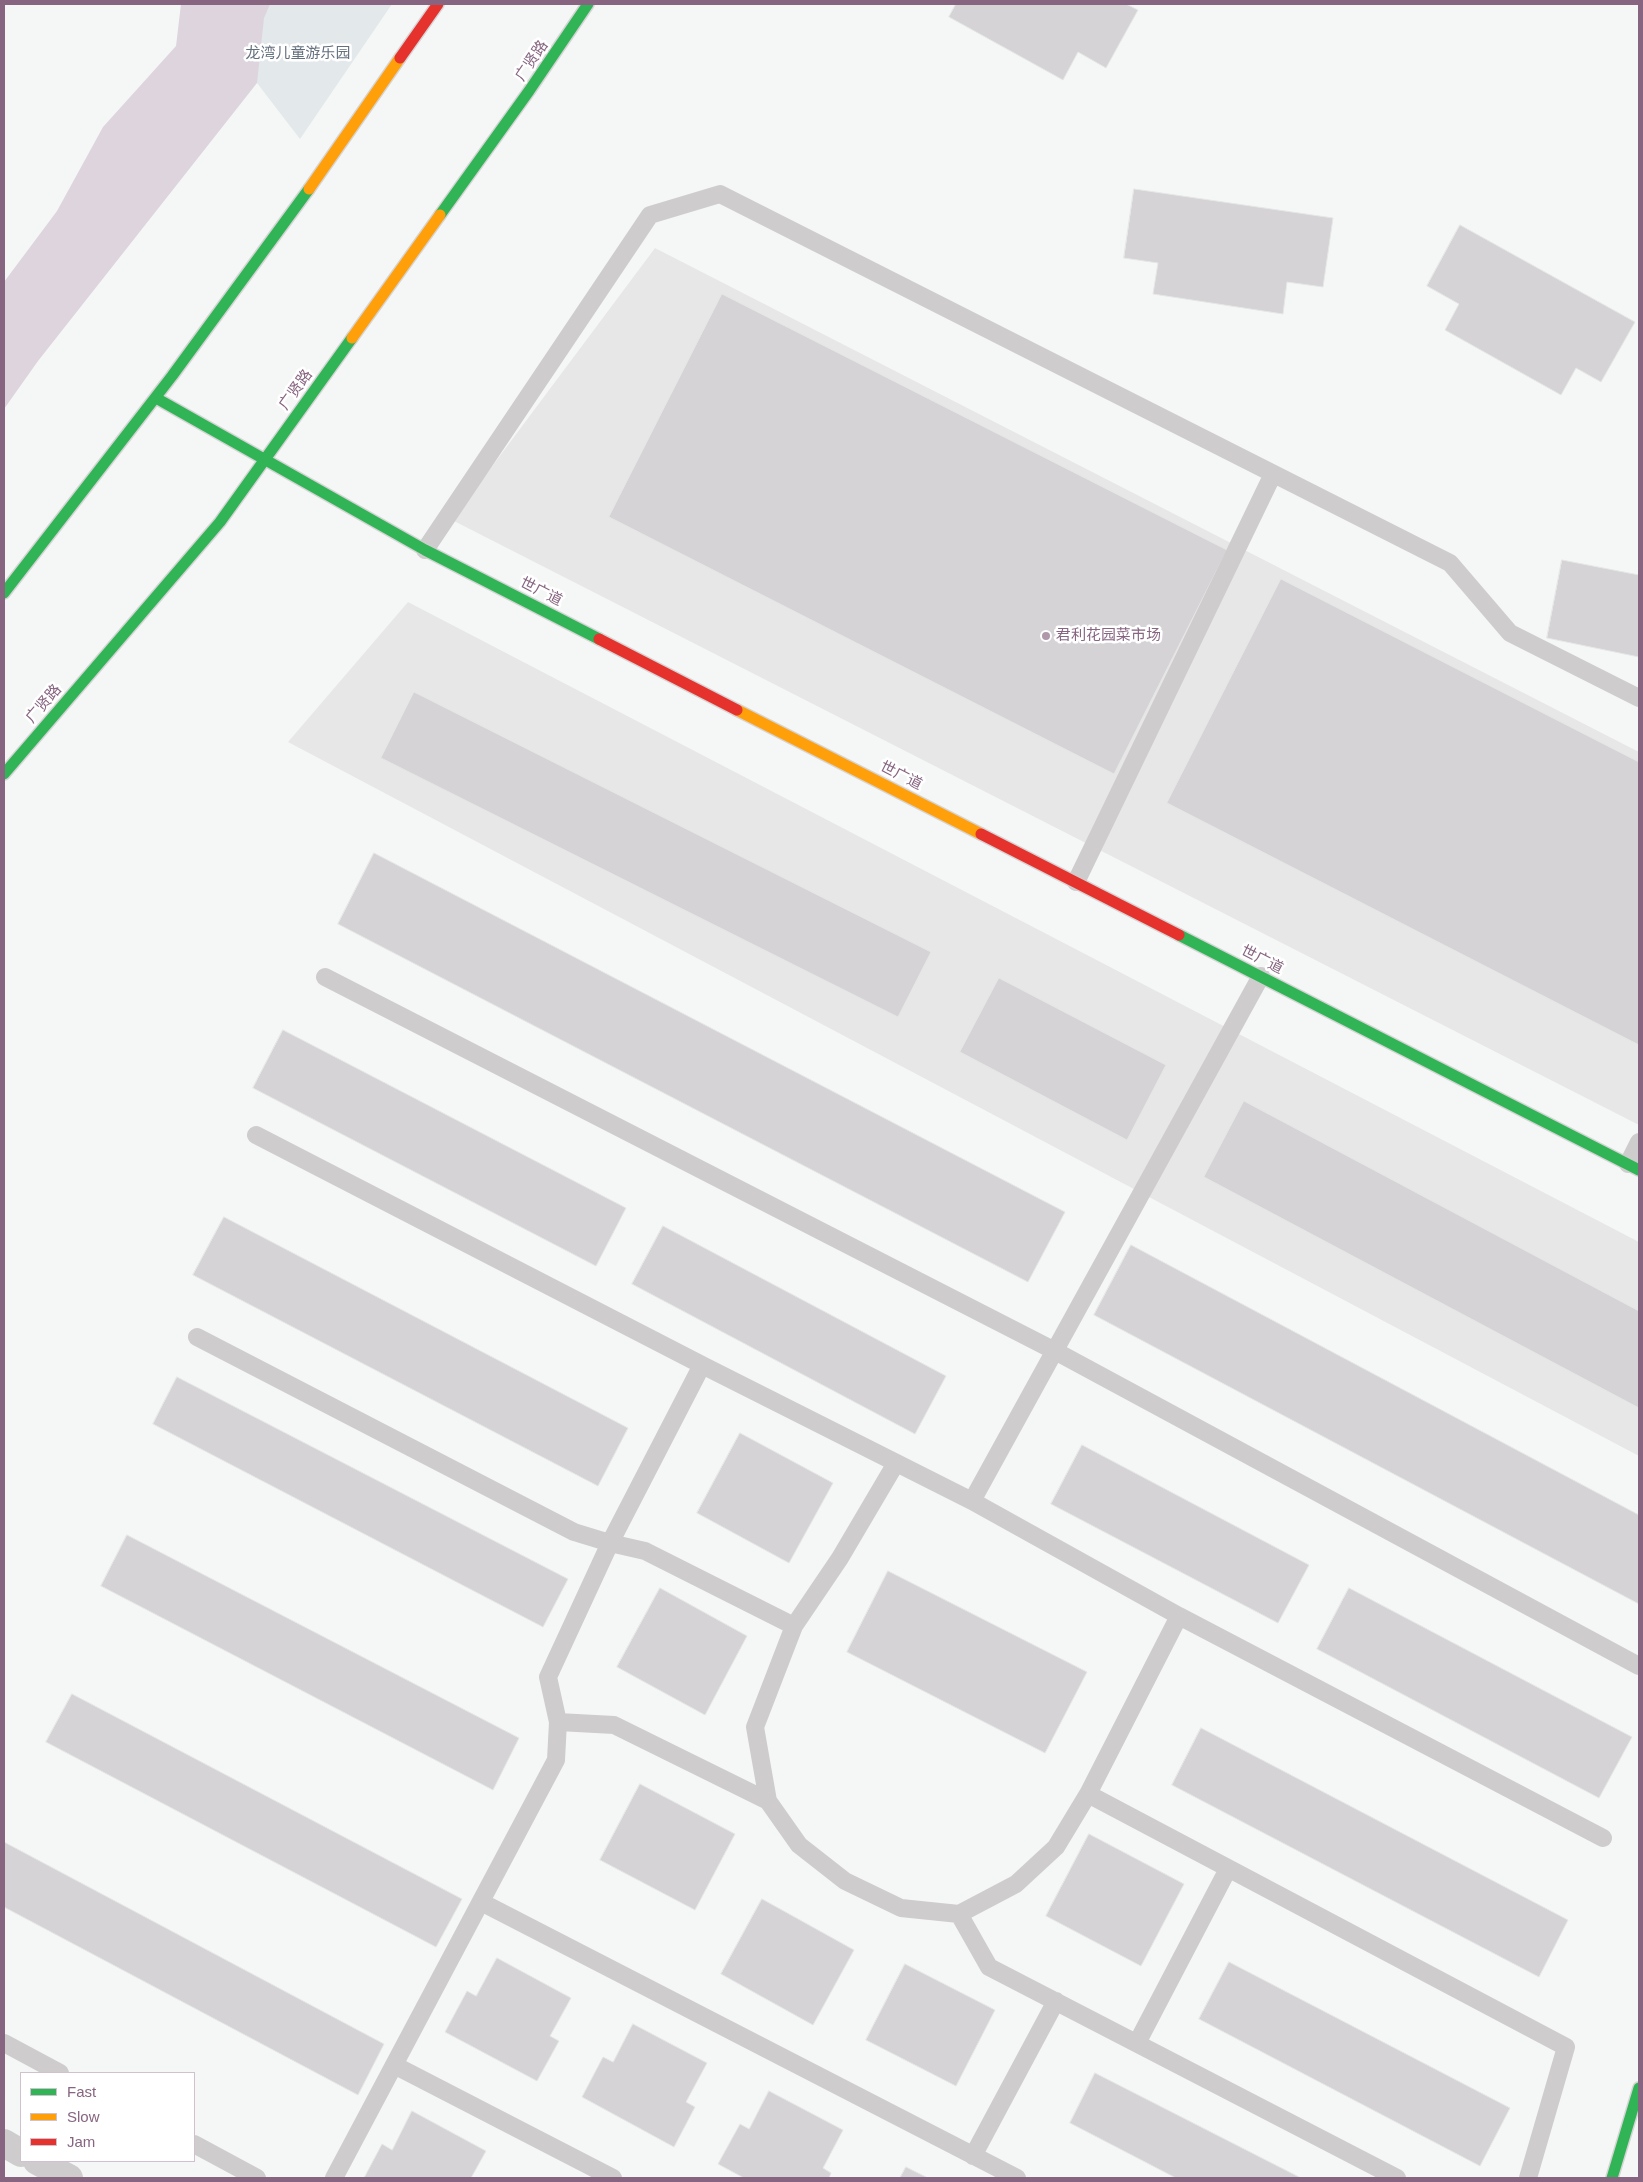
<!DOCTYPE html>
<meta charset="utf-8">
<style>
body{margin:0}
#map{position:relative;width:1643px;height:2182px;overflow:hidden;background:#f5f7f6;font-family:Arial,sans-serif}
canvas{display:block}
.frame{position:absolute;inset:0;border:5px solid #876581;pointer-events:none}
.legend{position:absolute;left:20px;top:2072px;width:175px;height:90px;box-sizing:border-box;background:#fff;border:1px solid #cfc1cd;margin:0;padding:6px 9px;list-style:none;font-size:15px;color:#876581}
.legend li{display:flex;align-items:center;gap:10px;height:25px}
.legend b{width:25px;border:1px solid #cfc1cd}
</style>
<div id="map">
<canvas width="1643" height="2182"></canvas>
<div class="frame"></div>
<ul class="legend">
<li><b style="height:6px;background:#30b455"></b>Fast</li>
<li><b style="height:6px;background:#ff9f0a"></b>Slow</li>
<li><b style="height:6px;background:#e5322d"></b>Jam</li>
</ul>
</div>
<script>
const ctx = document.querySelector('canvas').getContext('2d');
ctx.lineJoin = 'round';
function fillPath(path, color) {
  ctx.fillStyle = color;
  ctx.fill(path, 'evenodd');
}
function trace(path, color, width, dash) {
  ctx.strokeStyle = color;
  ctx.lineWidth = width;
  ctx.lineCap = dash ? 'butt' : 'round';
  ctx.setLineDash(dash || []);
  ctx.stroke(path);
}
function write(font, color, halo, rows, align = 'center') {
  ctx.font = font + ' Arial,"Noto Sans SC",sans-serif';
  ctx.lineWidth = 5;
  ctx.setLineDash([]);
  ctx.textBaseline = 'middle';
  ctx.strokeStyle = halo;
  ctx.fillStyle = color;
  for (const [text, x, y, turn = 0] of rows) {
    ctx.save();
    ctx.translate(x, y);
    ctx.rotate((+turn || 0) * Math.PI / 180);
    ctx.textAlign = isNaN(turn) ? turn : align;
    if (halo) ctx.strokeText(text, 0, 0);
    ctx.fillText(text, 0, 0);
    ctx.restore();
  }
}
const built = new Path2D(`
 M655,248L1639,752V1125L452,520Z
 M408,602L1639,1242V1456L288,742Z`);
const green = new Path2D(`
 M202,4H392L300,139L257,83Z`);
const water = new Path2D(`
 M181,4H270L264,18L257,83L38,361L4,409V282L57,211L103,127L176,46Z`);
const building = new Path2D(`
 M956,4H1126L1138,10L1106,68L1078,52L1063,80L949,17Z
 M1134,189L1333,218L1323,287L1287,282L1283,314L1153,294L1158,263L1124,258Z
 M1460,225L1635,322L1601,382L1576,368L1561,395L1445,330L1459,304L1427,286Z
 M722,294L1227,550L1114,774L609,517Z
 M1562,560L1639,575V657L1547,638Z
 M1281,579L1639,762V1045L1167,803Z
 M414,692L931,952L898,1017L381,758Z
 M374,853L1065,1212L1028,1282L338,924Z
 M999,978L1166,1065L1127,1140L960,1052Z
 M283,1030L626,1208L596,1266L253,1088Z
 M1244,1101L1639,1311V1408L1204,1177Z
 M224,1217L628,1428L598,1486L193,1275Z
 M663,1226L946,1376L915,1434L632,1284Z
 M1131,1245L1639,1515V1604L1094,1315Z
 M177,1377L568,1579L543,1627L153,1424Z
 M740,1433L833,1483L789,1563L697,1513Z
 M1082,1445L1309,1565L1278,1623L1051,1504Z
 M127,1535L519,1738L493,1790L101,1586Z
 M888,1571L1087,1672L1045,1753L847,1652Z
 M660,1588L747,1636L705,1715L617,1667Z
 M1349,1588L1632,1737L1599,1798L1317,1649Z
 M72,1694L462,1899L436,1947L46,1742Z
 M1201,1728L1568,1920L1539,1977L1172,1785Z
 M640,1784L735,1834L695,1910L600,1860Z
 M1089,1834L1184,1884L1141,1966L1046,1916Z
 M4,1842L384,2044L358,2095L4,1907Z
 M762,1899L854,1950L813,2025L721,1974Z
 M497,1958L571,1998L550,2036L559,2041L537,2081L445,2032L467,1991L476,1996Z
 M1229,1962L1510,2108L1480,2166L1199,2019Z
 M905,1964L995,2010L956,2086L866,2040Z
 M633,2024L707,2063L686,2102L695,2107L674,2147L582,2097L603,2057L613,2062Z
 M1095,2073L1301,2178H1176L1070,2123Z
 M769,2091L843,2130L823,2168L831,2173L829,2178H744L718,2164L740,2124L749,2129Z
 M412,2111L486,2151L471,2178H364L382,2144L392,2150Z
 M906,2167L928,2178H900Z`);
const lane = new Path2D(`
 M425,550L650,215L720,194L1450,563L1510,633L1639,698
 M1076,882L1273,474
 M325,977L1055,1351L1639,1666
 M256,1135L702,1365
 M1628,1164L1639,1142
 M197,1337L574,1532L610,1543L645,1551L794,1626
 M972,1501L1179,1616L1088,1794L1566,2047L1528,2178
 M1179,1616L1603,1838
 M558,1722L614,1725L768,1801L799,1845L845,1881L901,1908L959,1914L989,1967L1397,2178
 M768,1801L755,1727L794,1626L840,1558L896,1463
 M481,1902L1017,2178
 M959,1914L1016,1884L1056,1847L1088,1794
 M4,2043L60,2073
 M1137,2043L1228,1869
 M394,2065L613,2178
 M194,2144L257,2178
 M973,2156L1056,2001
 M334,2178L556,1760L558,1722L548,1677L610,1543L702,1365L972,1501L1261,976`);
const street = new Path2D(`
 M4,2143L21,2153
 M37,2161L69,2178`);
const fast = new Path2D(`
 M440,215L529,91L588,4
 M156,398L425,550L599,639
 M4,593L172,376L309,189
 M4,774L220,522L352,338
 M1179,935L1639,1170
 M1612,2178L1639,2088`);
const slow = new Path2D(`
 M309,189L400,58
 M352,338L440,215
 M737,710L981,834`);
const jam = new Path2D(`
 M400,58L438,4
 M599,639L737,710
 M981,834L1179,935`);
const markers = [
 [1046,636,5,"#ae98aa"]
];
const parkNames = [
 ["龙湾儿童游乐园",298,54]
];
const streetNames = [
 ["广贤路",532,61,-56],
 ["广贤路",296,390,-54],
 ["世广道",541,592,27],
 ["广贤路",44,704,-49],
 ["世广道",901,776,27],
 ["世广道",1262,960,27]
];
const poiNames = [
 ["君利花园菜市场",1056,636]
];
fillPath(built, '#e8e7e8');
fillPath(green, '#e3e8ea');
fillPath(water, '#ddd4de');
fillPath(building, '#d5d3d5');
trace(building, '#e5e6e6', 1);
trace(fast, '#d6d4d6', 14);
trace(slow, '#d6d4d6', 14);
trace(jam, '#d6d4d6', 14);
trace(lane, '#cfccce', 18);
trace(street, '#cfccce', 28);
trace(fast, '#30b455', 11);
trace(slow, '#ff9f0a', 11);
trace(jam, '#e5322d', 11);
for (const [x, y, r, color] of markers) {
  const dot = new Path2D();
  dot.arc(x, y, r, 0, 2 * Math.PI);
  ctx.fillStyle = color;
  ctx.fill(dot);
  trace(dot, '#fff', 2);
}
write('15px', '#64707e', '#fff', parkNames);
write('15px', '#876581', '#fff', streetNames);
write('15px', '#876581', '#fff', poiNames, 'left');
</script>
